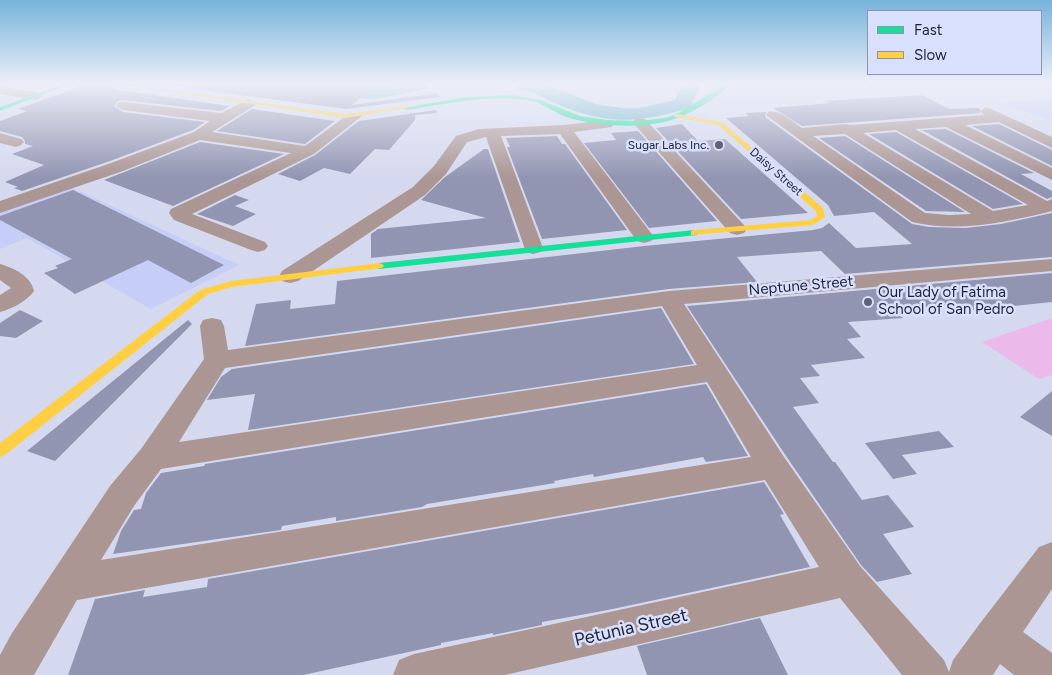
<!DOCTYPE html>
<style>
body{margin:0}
#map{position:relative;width:1052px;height:675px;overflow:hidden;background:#d5d9ef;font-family:Figtree,sans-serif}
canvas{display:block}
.legend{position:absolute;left:867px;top:10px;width:175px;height:65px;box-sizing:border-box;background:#d9e0fe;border:1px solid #8f94ad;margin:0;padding:6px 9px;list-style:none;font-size:15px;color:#1f2234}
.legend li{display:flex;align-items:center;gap:10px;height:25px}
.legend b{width:25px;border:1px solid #8f94ad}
</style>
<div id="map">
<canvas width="1052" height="675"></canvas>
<ul class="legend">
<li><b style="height:6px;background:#16e098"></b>Fast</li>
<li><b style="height:6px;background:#ffcf43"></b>Slow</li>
</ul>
</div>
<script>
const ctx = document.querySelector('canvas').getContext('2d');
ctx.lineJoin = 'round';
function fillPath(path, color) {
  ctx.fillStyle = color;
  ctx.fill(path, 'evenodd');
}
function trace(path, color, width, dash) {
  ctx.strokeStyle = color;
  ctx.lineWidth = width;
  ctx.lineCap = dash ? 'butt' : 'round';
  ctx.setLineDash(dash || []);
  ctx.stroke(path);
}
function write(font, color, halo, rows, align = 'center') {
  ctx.font = font + ' Figtree,sans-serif';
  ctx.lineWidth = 5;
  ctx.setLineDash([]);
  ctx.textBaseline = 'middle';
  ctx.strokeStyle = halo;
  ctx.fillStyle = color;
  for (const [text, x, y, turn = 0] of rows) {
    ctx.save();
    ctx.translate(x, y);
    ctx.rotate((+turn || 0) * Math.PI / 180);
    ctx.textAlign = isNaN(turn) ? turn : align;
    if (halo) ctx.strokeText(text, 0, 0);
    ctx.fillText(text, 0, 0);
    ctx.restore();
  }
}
const built = new Path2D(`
 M1052,99V120L999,103Z
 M68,186L239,265L151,309L27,238L0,249V212Z`);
const green = new Path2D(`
 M1049,319L1052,320V375L1039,379L982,342Z`);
const river = new Path2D(`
 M316,84H340L361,88L396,84H430L428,88C396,96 367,103 335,95C328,93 319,90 316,84Z
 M515,84H545L596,104L622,108H639L675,100L683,84H701L690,108C644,121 613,126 567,108C550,101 535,92 517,88Z`);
const building = new Path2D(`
 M79,84H109L118,90L230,106L221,111L123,100L118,101L114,106L123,112L205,122L193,130L110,161L22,191L14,188L18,187L5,182L44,165L12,154L33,146L25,144V141L22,137L0,131V121L27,111L18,109L73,89Z
 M158,84H347L374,86L352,105L438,93L440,97L346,109Z
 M922,95L949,109L977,108L980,109V113L802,126L773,108L829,103L826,101Z
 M252,109L335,121L305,144L217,131Z
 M436,110L437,113L415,115V120L389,150L375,149L350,174L324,168L300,181L278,174L315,155L359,121Z
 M766,112L765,117L912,224L929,227L965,228L1001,224L1052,213V257L845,274L821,251L737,257L757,282L669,289L245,346L256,304L291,300L290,309L335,304L337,281L644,246L813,230L822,228L829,223L856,248L912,244L874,212L834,216L828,205L726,118L749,116L745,113Z
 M682,124L698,141L725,139L808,213L741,219L656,128Z
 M999,124L1052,150V166L972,126Z
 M946,129L1034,173L1021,174L1052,191V197L1047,199L922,130Z
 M638,131L717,221L649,228L584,143L616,140L611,133Z
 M896,132L1023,204L993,209L869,134Z
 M557,136L562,144H565L627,230L542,239L507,147H510L506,138Z
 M845,136L965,212L926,211L819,138Z
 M200,142L284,154L173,206L104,180Z
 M484,149H488L520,242L371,258V234L378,229L486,218L421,200L445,177Z
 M73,190L224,265L191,283L148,260L75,294L44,273L58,268L55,266L72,259L0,220V216Z
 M235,195L249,200L235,206L256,214L233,226L197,214Z
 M1052,273V302L966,311L958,304L895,310L903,318L848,322L861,337L847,339L865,358L811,365L820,376L800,378L819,403L793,407L833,462H835L862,500L888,495L914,527L883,534L912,574L877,582L861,565L786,456L687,306Z
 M661,308L694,364L248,430L255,394L207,400L221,377L232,369Z
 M20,310L43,321L16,338L0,336V323Z
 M188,320L192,324L55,461L27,451Z
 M706,384L748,456L706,462L703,457L594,477L593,474L554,481L555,483L427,504L422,507L336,521V517L282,526L281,530L113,554L121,531L134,510L141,509L146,493L161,473L204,466L205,464Z
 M1052,391V436L1020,417Z
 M939,431L954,447L902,455L917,474L893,479L865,443Z
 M764,482L784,514L780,515L810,567L608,610L542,622V625L493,635V633L441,643V645L303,675H68L95,599L145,590L143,597L207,587L208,579Z
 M760,618L788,675H647L637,646Z`);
const lane = new Path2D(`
 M862,84H869L874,87L871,89Z`);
const street = new Path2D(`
 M0,86L36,92L43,96L36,100L0,94Z
 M249,99L256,103L254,106L212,132L305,146L350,113H360L362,116L314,154L192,214L265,242L268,246L265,250L258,252L251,250L174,220L169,213L171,209L291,153L200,140L123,171L0,213V201L111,163L194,132L210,121L123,110L116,106L118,103L123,102L221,113Z
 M987,107L1052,137V148L999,122L965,125L1052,168V180L946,127L915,129L1047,201L1052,199V211C1008,222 957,233 912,222L766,115L768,112C780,109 792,122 802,128L845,124L850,125L984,115L980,111ZM896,130L1028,205L993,211L863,133ZM845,134L971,214L949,215L925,213L813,136Z
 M640,118L645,119L744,225L747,229L744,233L737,235L730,233L635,125L633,122L635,119Z
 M607,120L612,121L614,124L612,127L574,132L651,233L654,237L651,241L644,243L637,241L560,134L501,136L543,248L540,252L533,254L526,252L486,137L467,142L446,174L425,195L298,281L290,283L282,281L279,276L282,271L413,187L434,166L456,136L479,129L564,125Z
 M0,133L21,139L24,142L21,145L16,147L0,143Z
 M1052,259V271L684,304L784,457L860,566L944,660L949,672L953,660L981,622L1039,547L1052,542V589L1023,632L1052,653V675H1014L1000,664L993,675H902L840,598L505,675H393L399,660L414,654L819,567L765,480L77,600L34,675H0V655L12,633L110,486L141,449L204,359L200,326L203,320L212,318L221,320L224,326L228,350L669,291ZM662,306L697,365L179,442L225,368ZM707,382L751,457L101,560L134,506L161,469Z
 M0,264C14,268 31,276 34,291C27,301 12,309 0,312V295L11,288L0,280Z`);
const fast = new Path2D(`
 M63,84H70L0,111V107Z
 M725,84H731C717,97 697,110 680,117C649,130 597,127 566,117C553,112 542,102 528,100C488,94 446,104 406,110L403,108L466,97L512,95L540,100L580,116L607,120L639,121L665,118L675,115Z
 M694,230L697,231V235L379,269L374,266L379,263Z`);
const slow = new Path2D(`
 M115,84H128L346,114L406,106L409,108L346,118Z
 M677,114L722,122L823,208L825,217L813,225L691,235V231L694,230L811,220L817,216L816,211L718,125L675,117L674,116Z
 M379,263L382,264L384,266L382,268L232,287L208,294L5,455L0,457V443L200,290L231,281Z`);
const markers = [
 [719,145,5,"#5f6275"],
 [868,302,5,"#5f6275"]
];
const farPoinames = [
 ["Sugar Labs Inc.",709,145]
];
const farStreetnames = [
 ["Daisy Street",776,172,41]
];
const streetNames = [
 ["Neptune Street",801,286,-5]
];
const poiNames = [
 ["Our Lady of Fatima",878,293],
 ["School of San Pedro",878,310]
];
const nearStreetnames = [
 ["Petunia Street",631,628,-13]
];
fillPath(built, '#c6cdf7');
fillPath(green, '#ebb9ea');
fillPath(river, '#6cb2c8');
fillPath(building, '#9295b2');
fillPath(lane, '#ab9693');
fillPath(street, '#ab9693');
fillPath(fast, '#16e098');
fillPath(slow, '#ffcf43');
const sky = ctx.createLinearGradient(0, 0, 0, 178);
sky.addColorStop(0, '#76b3db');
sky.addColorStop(0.47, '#eceef8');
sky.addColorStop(1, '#eceef800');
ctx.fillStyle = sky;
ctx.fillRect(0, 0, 1052, 178);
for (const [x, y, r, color] of markers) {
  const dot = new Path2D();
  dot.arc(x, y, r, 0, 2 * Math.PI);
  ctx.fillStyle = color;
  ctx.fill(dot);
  trace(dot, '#d9e0fe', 2);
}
write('12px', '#1f2234', '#d9e0fe', farPoinames, 'right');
write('12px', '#1f2234', '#d9e0fe', farStreetnames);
write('15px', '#1f2234', '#d9e0fe', streetNames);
write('15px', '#1f2234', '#d9e0fe', poiNames, 'left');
write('18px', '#1f2234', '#d9e0fe', nearStreetnames);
</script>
